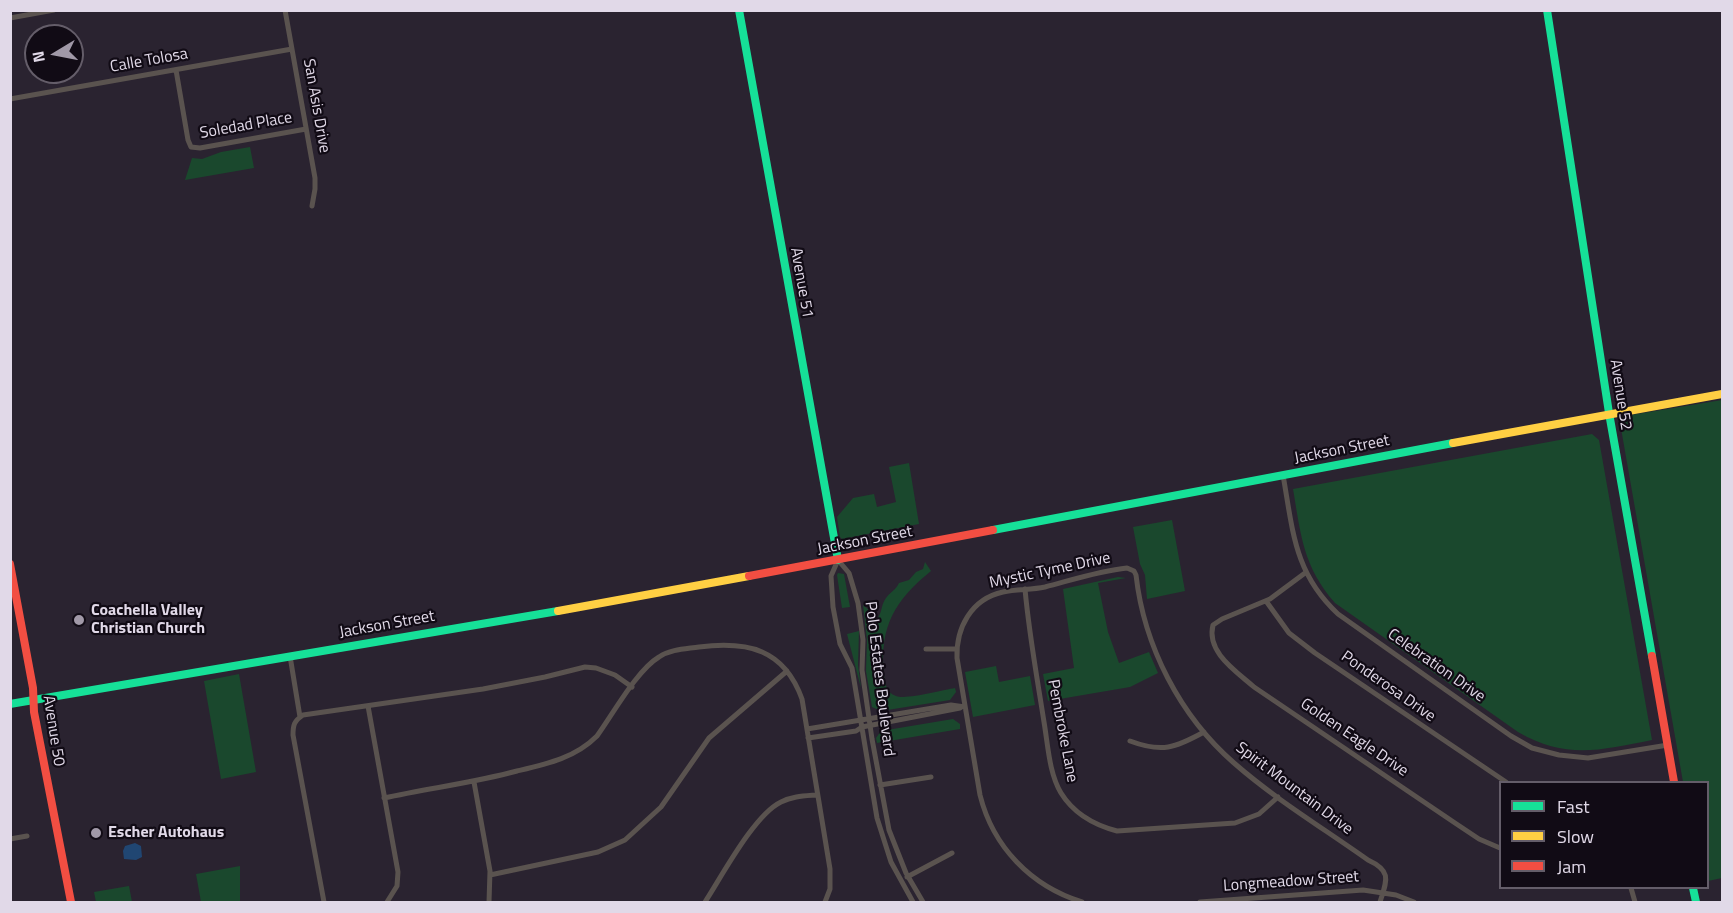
<!DOCTYPE html>
<style>
body{margin:0}
#map{position:relative;width:1733px;height:913px;overflow:hidden;background:#2a2330;font-family:"Titillium Web",sans-serif}
canvas{display:block}
.frame{position:absolute;inset:0;border:12px solid #e1d9e8;pointer-events:none}
.legend{position:absolute;left:1499px;top:781px;width:210px;height:108px;box-sizing:border-box;background:#110b15;border:2px solid #645d69;margin:0;padding:8px 10px;list-style:none;font-size:18px;color:#e1d9e8}
.legend li{display:flex;align-items:center;gap:12px;height:30px}
.legend b{width:30px;border:2px solid #645d69}
.north{position:absolute;left:24px;top:24px;width:60px;height:60px;box-sizing:border-box;background:#110b15;border:2px solid #645d69;border-radius:50%;rotate:260deg;font-size:16px;font-weight:700;line-height:24px;text-align:center;color:#e1d9e8}
.north::after{content:'';display:block;margin:auto;width:21px;height:27px;background:#a199a8;clip-path:polygon(50% 0,100% 100%,50% 72%,0 100%)}
</style>
<div id="map">
<canvas width="1733" height="913"></canvas>
<div class="frame"></div>
<ul class="legend">
<li><b style="height:8px;background:#16e098"></b>Fast</li>
<li><b style="height:8px;background:#ffcf43"></b>Slow</li>
<li><b style="height:8px;background:#f24e42"></b>Jam</li>
</ul>
<div class="north">N</div>
</div>
<script>
const ctx = document.querySelector('canvas').getContext('2d');
ctx.lineJoin = 'round';
function fillPath(path, color) {
  ctx.fillStyle = color;
  ctx.fill(path, 'evenodd');
}
function trace(path, color, width, dash) {
  ctx.strokeStyle = color;
  ctx.lineWidth = width;
  ctx.lineCap = dash ? 'butt' : 'round';
  ctx.setLineDash(dash || []);
  ctx.stroke(path);
}
function write(font, color, halo, rows, align = 'center') {
  ctx.font = font + ' "Titillium Web",sans-serif';
  ctx.lineWidth = 4.5;
  ctx.setLineDash([]);
  ctx.textBaseline = 'middle';
  ctx.strokeStyle = halo;
  ctx.fillStyle = color;
  for (const [text, x, y, turn = 0] of rows) {
    ctx.save();
    ctx.translate(x, y);
    ctx.rotate((+turn || 0) * Math.PI / 180);
    ctx.textAlign = isNaN(turn) ? turn : align;
    if (halo) ctx.strokeText(text, 0, 0);
    ctx.fillText(text, 0, 0);
    ctx.restore();
  }
}
const green = new Path2D(`
 M250,147L254,168L185,180L192,158L202,159L221,152Z
 M1722,400V878L1708,881V782H1683L1619,417Z
 M1592,434L1599,440L1652,740C1601,750 1566,760 1518,732L1335,603C1303,566 1301,536 1293,489Z
 M909,463L919,524L842,539L840,537L837,517L853,498L874,494L877,507L896,502L889,467Z
 M1172,520L1185,591L1147,599L1145,575L1140,564L1133,527Z
 M925,562L931,571C895,600 879,627 884,674C885,683 886,693 896,696C906,700 943,690 955,688L956,692L950,700L881,711L872,707L866,671L867,640L863,605L869,610V621H875C883,614 880,606 886,598C890,592 895,591 899,583L909,580L916,572L923,569Z
 M838,573L844,574L850,607L842,608L837,575Z
 M1118,577L1126,578L1098,583L1108,632L1119,663L1149,652L1158,673L1130,687L1048,701L1043,674L1074,668L1063,589Z
 M859,631L858,665L861,688L847,634Z
 M996,666L999,682L1030,676L1035,705L973,717L965,672Z
 M239,674L256,772L221,779L204,681Z
 M953,719L960,724V729L877,743L876,738L881,731Z
 M240,866V902H201L196,874Z
 M129,886L132,902H96L94,892Z`);
const water = new Path2D(`
 M135,843L141,846L142,857L136,860L124,859L123,851L125,846Z`);
const street = new Path2D(`
 M285,10L315,178V189L312,206
 M10,18L54,10
 M176,70L188,140L191,147L200,148L306,129
 M10,99L292,49
 M1283,475C1293,531 1294,573 1338,614L1511,736L1532,748L1559,755L1588,758L1668,745
 M1305,573L1270,599L1222,619L1213,625C1206,652 1236,671 1254,687L1455,823L1479,839L1500,848
 M1025,589C1029,634 1037,677 1044,722C1048,745 1049,773 1061,793C1074,814 1094,825 1117,831L1235,823L1259,814L1278,797
 M1266,601L1289,633L1315,653L1506,782
 M926,649H956
 M290,656L300,717
 M368,706L398,872L397,886L387,902
 M807,729L951,705L965,707
 M808,738L856,731L862,727L960,708
 M1130,741C1162,753 1175,748 1204,732
 M474,782L490,871L489,902
 M880,785L931,777
 M384,798C429,788 473,783 517,771C547,764 575,758 597,736C613,714 637,670 659,657C671,649 686,649 699,647C748,641 784,649 802,699L830,869V889L825,902
 M10,839L27,836
 M490,875L598,852L625,840L661,807L709,738L787,671
 M907,877L952,853
 M1631,888L1635,902
 M324,902L293,735C293,725 294,721 303,715L483,689L545,677L585,667L596,668L615,675L632,687
 M705,902C722,876 754,815 781,802C793,796 804,796 817,795
 M913,902L891,862L877,818L852,668L840,644L833,607L831,576L838,560L849,573L858,603L863,640L862,670L872,739L889,830L906,873L923,902
 M1082,902C1031,886 993,847 980,795L957,658C956,628 971,599 1003,592C1017,589 1031,590 1045,587C1072,580 1099,571 1127,568L1134,571L1136,575C1144,646 1180,716 1234,763C1275,799 1323,828 1368,860C1392,871 1387,880 1380,902
 M1200,902L1363,890L1396,895L1414,902`);
const fast = new Path2D(`
 M739,10L838,560
 M1547,10L1609,413L1652,656
 M993,530L1453,443
 M10,704L558,611
 M1693,888L1696,902`);
const slow = new Path2D(`
 M1453,443L1722,394
 M558,611L749,576`);
const jam = new Path2D(`
 M10,564L33,688L34,712L71,902
 M749,576L993,530
 M1652,656L1674,782`);
const markers = [
 [79,620,6,"#a199a8"],
 [96,833,6,"#a199a8"]
];
const streetNames = [
 ["Calle Tolosa",149,61,-10],
 ["San Asis Drive",316,106,80],
 ["Soledad Place",246,126,-10],
 ["Avenue 51",801,283,80],
 ["Avenue 52",1620,395,81],
 ["Jackson Street",1342,450,-11],
 ["Jackson Street",865,541,-11],
 ["Mystic Tyme Drive",1050,571,-12],
 ["Jackson Street",387,625,-10],
 ["Celebration Drive",1436,666,35],
 ["Polo Estates Boulevard",879,679,83],
 ["Ponderosa Drive",1388,687,35],
 ["Avenue 50",53,731,81],
 ["Pembroke Lane",1062,731,79],
 ["Golden Eagle Drive",1354,738,34],
 ["Spirit Mountain Drive",1294,789,37],
 ["Longmeadow Street",1291,882,-4]
];
const poiNames = [
 ["Coachella Valley",91,611],
 ["Christian Church",91,629],
 ["Escher Autohaus",108,833]
];
fillPath(green, '#1a482d');
fillPath(water, '#204672');
trace(street, '#5a534f', 5);
trace(fast, '#16e098', 8);
trace(slow, '#ffcf43', 8);
trace(jam, '#f24e42', 8);
for (const [x, y, r, color] of markers) {
  const dot = new Path2D();
  dot.arc(x, y, r, 0, 2 * Math.PI);
  ctx.fillStyle = color;
  ctx.fill(dot);
  trace(dot, '#110b15', 2);
}
write('16px', '#e1d9e8', '#110b15', streetNames);
write('bold 16px', '#e1d9e8', '#110b15', poiNames, 'left');
</script>
